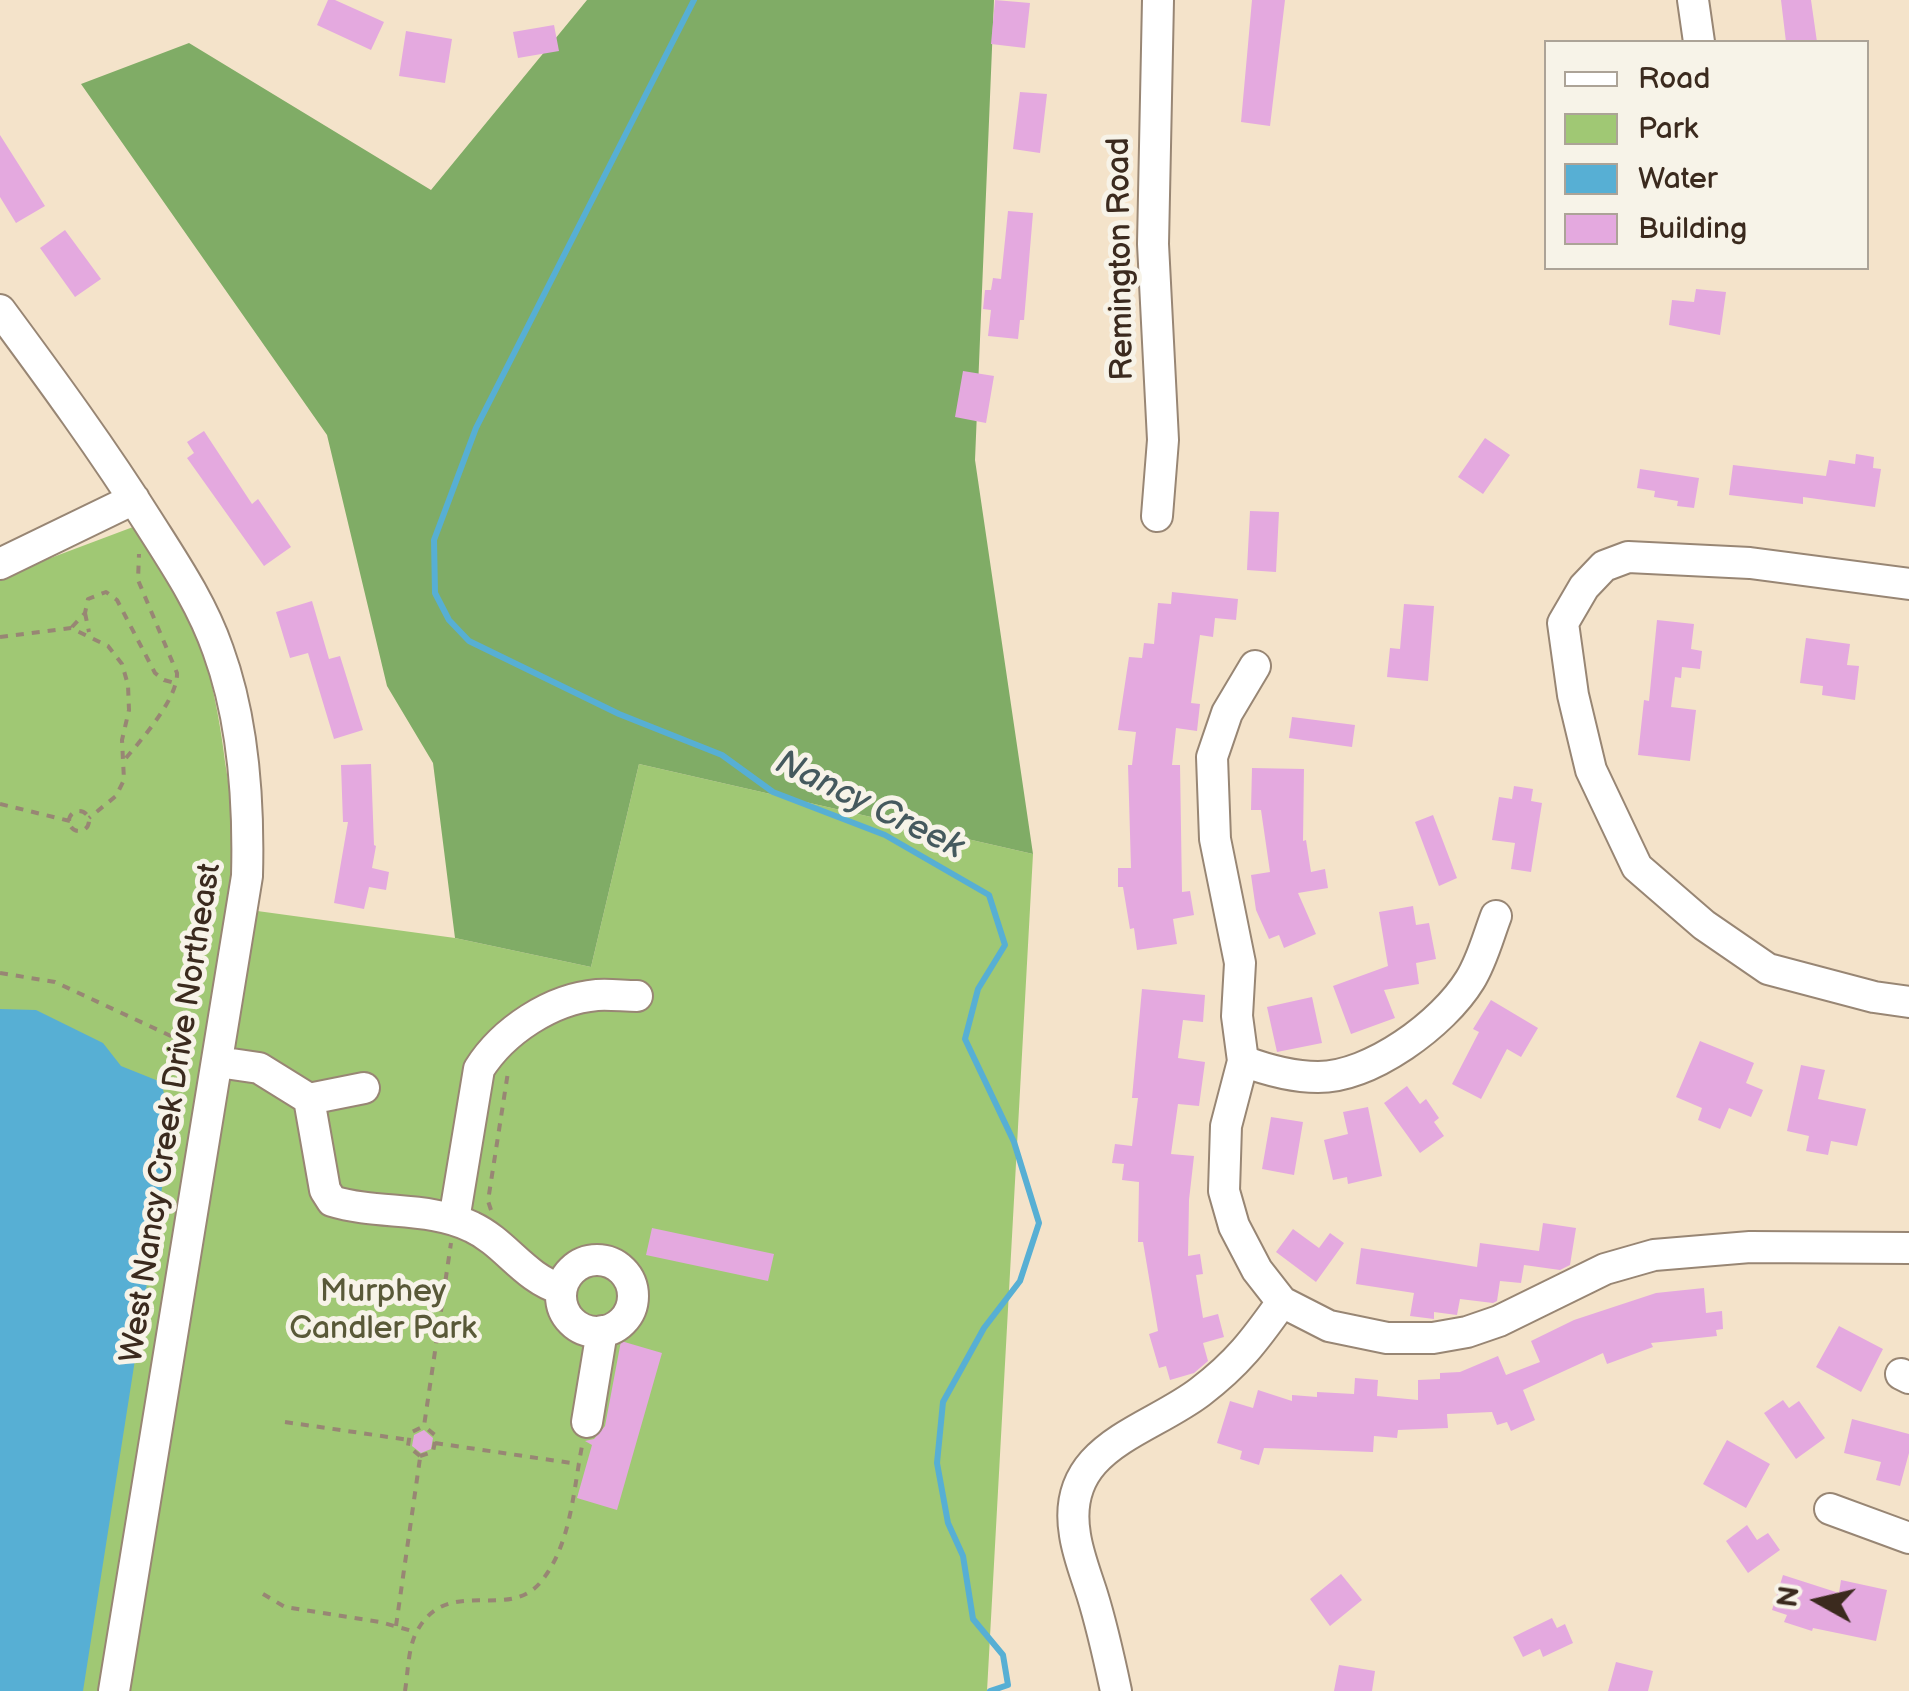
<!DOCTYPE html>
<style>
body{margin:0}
#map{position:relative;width:1909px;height:1691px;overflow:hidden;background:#f4e3ca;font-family:"Balsamiq Sans",sans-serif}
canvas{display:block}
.legend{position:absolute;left:1544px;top:40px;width:325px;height:230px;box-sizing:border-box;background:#f7f3e8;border:2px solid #aca397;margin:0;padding:12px 18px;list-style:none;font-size:30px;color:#3b2a1e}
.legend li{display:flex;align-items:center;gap:20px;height:50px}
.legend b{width:50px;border:2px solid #aca397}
.north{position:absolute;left:1769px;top:1551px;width:100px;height:100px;-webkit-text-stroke:8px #f7f3e8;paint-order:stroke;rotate:278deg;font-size:28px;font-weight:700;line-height:40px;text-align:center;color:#3b2a1e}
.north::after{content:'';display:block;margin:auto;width:35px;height:45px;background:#3b2a1e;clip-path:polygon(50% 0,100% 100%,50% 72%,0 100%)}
</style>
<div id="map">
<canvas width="1909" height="1691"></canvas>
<ul class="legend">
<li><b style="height:12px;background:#fff"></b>Road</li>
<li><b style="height:28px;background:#a0c874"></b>Park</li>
<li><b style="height:28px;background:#57afd4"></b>Water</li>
<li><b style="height:28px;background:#e4a9df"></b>Building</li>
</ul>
<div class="north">N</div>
</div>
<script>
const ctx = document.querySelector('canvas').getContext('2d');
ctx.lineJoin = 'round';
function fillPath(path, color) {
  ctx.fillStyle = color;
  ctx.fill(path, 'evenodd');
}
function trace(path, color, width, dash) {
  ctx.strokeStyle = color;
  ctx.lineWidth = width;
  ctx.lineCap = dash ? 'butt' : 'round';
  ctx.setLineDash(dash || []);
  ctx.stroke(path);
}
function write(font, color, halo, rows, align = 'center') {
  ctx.font = font + ' "Balsamiq Sans",sans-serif';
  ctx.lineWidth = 10;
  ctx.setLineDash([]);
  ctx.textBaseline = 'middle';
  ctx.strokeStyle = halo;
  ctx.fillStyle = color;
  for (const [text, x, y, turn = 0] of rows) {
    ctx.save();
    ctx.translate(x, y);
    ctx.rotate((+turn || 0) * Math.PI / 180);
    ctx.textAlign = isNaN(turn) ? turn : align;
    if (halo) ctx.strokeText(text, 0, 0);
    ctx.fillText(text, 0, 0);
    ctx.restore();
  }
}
const green = new Path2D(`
 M133,527C195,588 216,685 226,768C230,793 234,820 233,845C232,866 228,887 228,907L455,938L591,967L639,764L1033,854L987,1691H0V577Z`);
const forest = new Path2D(`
 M587,0H994L975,460L1033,854L639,764L591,967L455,938L433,763L387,686L327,435L81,84L189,43L431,190Z`);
const water = new Path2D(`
 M0,1009L36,1010L103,1043L121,1066L161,1082L172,1124L83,1691H0Z`);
const stream = new Path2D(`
 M694,0L476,428L434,540L435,593L449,620L469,641L619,714L722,755L773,792L885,835L989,895L1005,945L978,989L965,1039L1014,1142L1039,1223L1020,1281L984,1328L943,1402L937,1463L948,1523L963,1556L973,1619L1003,1655L1008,1685L990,1691`);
const building = new Path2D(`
 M328,0H335L384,22L371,50L317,25Z
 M995,0L1030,3L1025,48L991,44Z
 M1252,0H1285L1270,126L1241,122Z
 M1781,0H1811L1817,42H1786Z
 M554,25L559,51L518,58L513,32Z
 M406,31L452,39L445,83L399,76Z
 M1020,92L1047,94L1040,153L1013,149Z
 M0,135L45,206L16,223L0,197Z
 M1008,211L1033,213L1024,320H1020L1018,339L988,336L991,310L983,309L985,290H991L993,278L1001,279Z
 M65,230L101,279L75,297L40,248Z
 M1696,289L1726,292L1720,335L1669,325L1672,300L1694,302Z
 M963,371L994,376L986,423L955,417Z
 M204,431L252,504L258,499L291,547L264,566L187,458L194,453L187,442Z
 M1485,438L1510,455L1483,494L1458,477Z
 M1856,454L1874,457L1873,468L1881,469L1875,507L1803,497V504L1729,495L1733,465L1826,476L1829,460L1855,464Z
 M1640,469L1699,478L1694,508L1677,506L1678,501L1654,497L1655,491L1637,488Z
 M1250,511L1279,512L1276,572L1247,570Z
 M1172,592L1238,599L1236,620L1215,618L1213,637L1200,635L1191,703L1200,704L1197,731L1176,728L1172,765H1180L1182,892L1190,891L1194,915L1173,919L1177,944L1137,950L1134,928L1130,929L1123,887H1118V868H1131L1128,765H1132L1136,732L1118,730L1129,657L1142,658L1144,643L1154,644L1158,603L1171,604Z
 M312,601L329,659L340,656L363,730L334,739L308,653L290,658L276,612Z
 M1404,604L1434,606L1428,681L1387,677L1390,648L1400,649Z
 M1657,620L1694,624L1691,649L1702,651L1700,669L1682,667L1681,678L1675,677L1671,707L1696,710L1690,761L1638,755L1644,700L1649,701Z
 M1806,638L1850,644L1847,665L1859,666L1855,700L1822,695L1823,686L1800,683Z
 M1292,717L1355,725L1352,747L1289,738Z
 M371,764L374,845L376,846L372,868L389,872L386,890L369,887L364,909L334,903L348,822H343L341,765Z
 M1252,768L1304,769L1303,841L1306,840L1311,872L1325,869L1328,888L1298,893L1316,934L1284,948L1279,935L1269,939L1256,910L1251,875L1270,872L1261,810H1251Z
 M1514,786L1533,789L1531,801L1542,803L1531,872L1511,869L1515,843L1492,840L1499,797L1512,799Z
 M1433,815L1457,878L1439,886L1415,822Z
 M1413,906L1416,925L1429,923L1436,959L1416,963L1419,984L1384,990L1395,1018L1351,1034L1333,986L1388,966L1379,912Z
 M1142,989L1205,995L1203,1022L1183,1020L1178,1058L1205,1062L1199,1106L1178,1104L1171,1154L1194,1156L1189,1200L1188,1256L1200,1254L1203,1274L1196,1275L1203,1318L1218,1314L1224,1337L1203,1343L1208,1361L1194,1373L1170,1380L1166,1366L1159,1368L1149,1334L1158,1331L1143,1242H1138L1139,1182L1122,1180L1124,1164L1112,1163L1115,1144L1132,1146L1138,1098H1132Z
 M1312,997L1322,1043L1277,1052L1267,1007Z
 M1491,1000L1538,1028L1521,1057L1507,1049L1481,1099L1452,1084L1479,1032L1473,1029Z
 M1700,1041L1754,1063L1746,1083L1763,1090L1751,1117L1729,1108L1720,1129L1698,1120L1702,1108L1676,1097Z
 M1801,1065L1825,1070L1818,1099L1866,1109L1857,1146L1831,1141L1828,1155L1806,1151L1809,1136L1787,1131Z
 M1407,1086L1420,1104L1426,1099L1439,1118L1434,1122L1444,1136L1420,1153L1384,1103Z
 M1368,1107L1382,1176L1348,1184L1347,1177L1333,1180L1324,1140L1348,1134L1343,1112Z
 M1271,1117L1303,1122L1294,1175L1262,1169Z
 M1543,1223L1576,1228L1570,1265L1560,1270L1524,1265L1521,1283L1500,1281L1497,1301L1493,1303L1460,1299L1457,1315L1434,1312V1319L1410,1316L1414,1293L1356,1284L1361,1248L1477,1267L1480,1243L1539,1251Z
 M652,1228L774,1254L768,1281L646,1255Z
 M1293,1229L1319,1248L1330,1233L1344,1243L1316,1282L1276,1252Z
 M1704,1288L1706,1313L1722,1311L1723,1329L1716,1330L1717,1336L1651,1343L1653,1347L1607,1364L1603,1353L1523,1390L1535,1420L1511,1431L1507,1422L1497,1425L1492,1412L1447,1414L1448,1428L1398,1430L1397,1438L1374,1436L1373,1452L1264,1448L1259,1465L1240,1459L1242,1451L1217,1443L1230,1401L1253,1408L1258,1390L1292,1401V1395L1317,1397V1392L1354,1394L1355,1378L1378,1380L1377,1396L1418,1400V1380L1440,1379V1373L1460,1372L1498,1356L1506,1375L1540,1362L1531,1341L1574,1320L1656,1293Z
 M1839,1326L1883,1349L1861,1392L1816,1367Z
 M621,1341L662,1353L617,1510L577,1498L592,1445L585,1441L594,1439L605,1426Z
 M1783,1400L1789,1408L1799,1401L1825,1438L1796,1459L1764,1413Z
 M1852,1419L1909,1434V1453L1900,1486L1876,1480L1881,1462L1844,1453Z
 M424,1430L433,1438L431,1449L421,1453L412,1446L414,1435Z
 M1727,1440L1770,1464L1746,1508L1703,1484Z
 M1747,1525L1757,1540L1768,1533L1780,1550L1748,1573L1726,1541Z
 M1341,1574L1362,1600L1330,1626L1310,1599Z
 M1783,1575L1839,1593L1841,1580L1887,1590L1876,1641L1813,1628L1812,1631L1784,1622L1787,1615L1772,1610Z
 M1552,1618L1557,1628L1565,1624L1573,1643L1543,1657L1540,1649L1523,1657L1513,1637Z
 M1616,1662L1653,1671L1648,1691H1608Z
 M1339,1665L1375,1671L1372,1691H1334Z`);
const path = new Path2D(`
 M85,613L89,632
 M72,627L85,613L88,599L106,592L117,600L155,673L164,680L178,684
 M0,637L71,628L108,646L122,664L128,685L129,710L122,740L124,780L116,796L89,818
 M126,758C142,739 178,698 177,673L138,580L139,554
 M0,804L70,821
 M69 821a10 10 0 1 1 20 0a10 10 0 1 1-20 0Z
 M0,973L55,982L173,1037L193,1050
 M491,1210L488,1201L508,1072
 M285,1422L409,1440
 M435,1443L578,1464
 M420,1456L408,1446L410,1433L424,1426L451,1243
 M420,1456L433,1452L436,1436L424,1426
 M263,1594L285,1607L380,1622L416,1632
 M396,1626L420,1458
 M405,1691C408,1673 408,1647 417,1631C448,1575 505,1621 539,1584C571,1547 573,1492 582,1446`);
const minor = new Path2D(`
 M1693,0L1699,42
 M0,310C51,379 103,450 149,523C175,564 202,604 218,650C244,721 249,801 247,876L114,1691
 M1157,516L1163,440L1153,244L1158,0
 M0,564L134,499
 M1909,584L1750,563L1628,557L1604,566L1584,587L1563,623L1573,695L1591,770L1637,867L1704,925L1768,969L1874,997L1909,1002
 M1255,666L1227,713L1212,757L1215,839L1240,963L1237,1016L1243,1061L1226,1126L1224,1191L1234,1226L1257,1270L1282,1302L1329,1326L1387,1338H1433L1467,1332L1499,1321L1605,1269L1654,1255L1750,1247L1909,1248
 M1243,1061C1267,1070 1292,1077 1318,1077C1371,1077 1443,1024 1470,980C1482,961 1488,937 1496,916
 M218,1062L259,1068L309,1099L364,1088
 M309,1099L325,1190L332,1201C377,1215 430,1206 472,1227C506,1243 524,1278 561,1289
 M454,1220L479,1069C503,1031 551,999 597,995C610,994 624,996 637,996
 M561 1296a36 36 0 1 1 72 0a36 36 0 1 1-72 0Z
 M1901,1374L1909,1378
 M587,1422L602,1331
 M1830,1509L1909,1538
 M1116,1691C1109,1658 1102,1626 1092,1594C1086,1575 1078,1555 1075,1535C1060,1447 1146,1433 1200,1392C1238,1363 1255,1340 1282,1302`);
const streetNames = [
 ["Remington Road",1122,259,-91],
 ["West Nancy Creek Drive Northeast",172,1113,-81]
];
const parkNames = [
 ["Murphey",383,1293],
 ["Candler Park",383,1330]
];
const waterNames = [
 ["Nancy Creek",869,806,26]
];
fillPath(green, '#a0c874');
fillPath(forest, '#80ac66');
fillPath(water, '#57afd4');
trace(stream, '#57afd4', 6);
fillPath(building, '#e4a9df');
trace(minor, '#988674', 34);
trace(path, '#988674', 4, [8, 8]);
trace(minor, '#fff', 30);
write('32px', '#3b2a1e', '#f7f3e8', streetNames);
write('32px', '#595938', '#f7f3e8', parkNames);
write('italic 35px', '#45595e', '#f7f3e8', waterNames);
</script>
